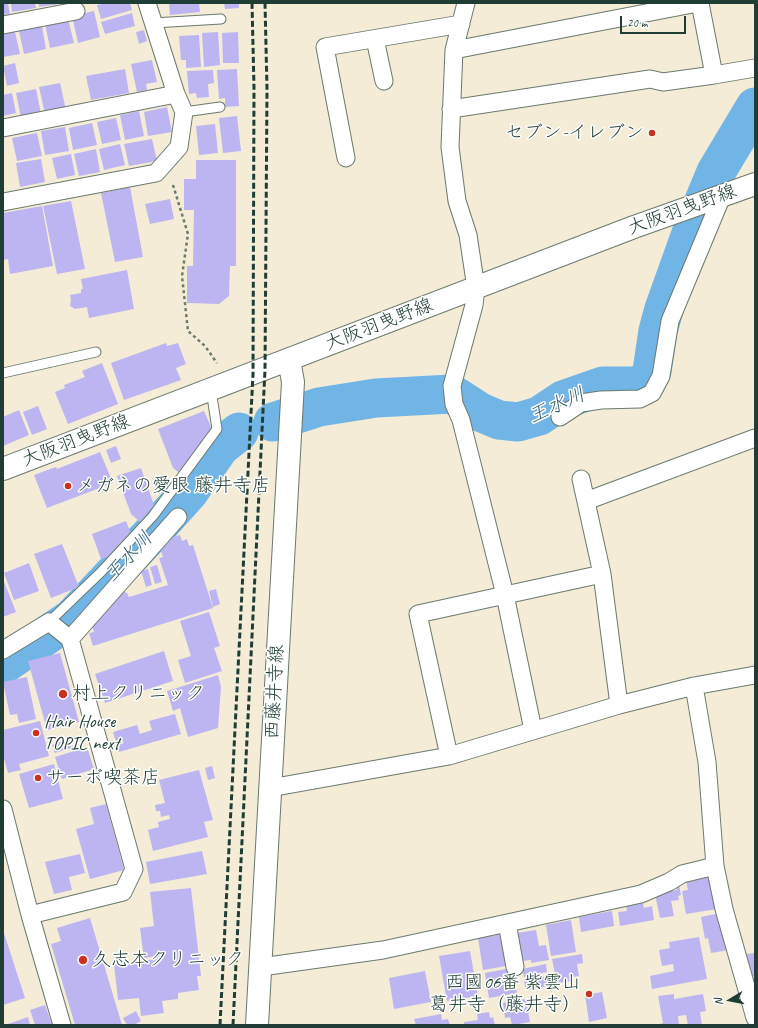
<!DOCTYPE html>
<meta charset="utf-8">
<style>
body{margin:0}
#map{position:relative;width:758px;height:1028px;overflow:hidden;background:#f4ecd7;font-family:Caveat,sans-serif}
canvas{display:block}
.frame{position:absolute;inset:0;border:4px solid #1f3d34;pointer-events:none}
.north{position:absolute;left:710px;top:980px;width:40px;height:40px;-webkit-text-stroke:3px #fff;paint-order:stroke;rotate:260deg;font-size:11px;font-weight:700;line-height:16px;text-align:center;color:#1f3d34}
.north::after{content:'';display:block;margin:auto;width:14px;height:18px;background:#1f3d34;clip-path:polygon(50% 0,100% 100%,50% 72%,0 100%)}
.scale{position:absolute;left:620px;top:16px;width:66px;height:18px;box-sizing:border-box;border:2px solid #1f3d34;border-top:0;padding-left:5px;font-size:12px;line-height:14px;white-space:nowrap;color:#1f3d34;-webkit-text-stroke:3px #fff;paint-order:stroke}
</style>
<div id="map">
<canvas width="758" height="1028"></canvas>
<div class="frame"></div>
<div class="north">N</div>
<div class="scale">20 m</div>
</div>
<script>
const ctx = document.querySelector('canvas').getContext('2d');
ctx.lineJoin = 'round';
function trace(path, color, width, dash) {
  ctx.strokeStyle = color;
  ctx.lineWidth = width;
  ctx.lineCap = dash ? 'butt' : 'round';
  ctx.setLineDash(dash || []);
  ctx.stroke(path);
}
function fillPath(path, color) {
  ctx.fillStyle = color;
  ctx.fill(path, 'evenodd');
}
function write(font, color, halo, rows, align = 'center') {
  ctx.font = font + ' Caveat,"Klee One",sans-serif';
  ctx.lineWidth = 3;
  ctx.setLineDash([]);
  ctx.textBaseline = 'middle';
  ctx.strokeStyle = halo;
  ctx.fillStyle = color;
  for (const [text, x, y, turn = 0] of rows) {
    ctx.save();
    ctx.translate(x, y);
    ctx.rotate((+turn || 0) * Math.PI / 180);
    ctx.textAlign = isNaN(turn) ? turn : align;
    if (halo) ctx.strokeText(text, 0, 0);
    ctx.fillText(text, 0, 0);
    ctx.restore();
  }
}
const river = new Path2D(`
 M273,422L319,407L376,398L452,394L480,412L499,420L518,422L539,416L563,400L603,386H635L646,383L652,371L658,331L664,309L694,225L716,172L755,107
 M3,665L72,618L154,531L189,492L220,447L239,432`);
const building = new Path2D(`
 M3,3H8L10,14L3,15Z
 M11,3H35L36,8L12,12Z
 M39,3H58L59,4L39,7Z
 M107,3H130L132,10L101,19L97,5Z
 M169,3H199L200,12L170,15Z
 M224,3H239V8L225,9Z
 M94,11L100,37L78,43L72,16Z
 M132,13L135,26L105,34L101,22Z
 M68,19L74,43L50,48L45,24Z
 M42,26L46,49L24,54L19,31Z
 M144,30L147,41L139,44L136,32Z
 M15,32L20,54L3,57V34Z
 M218,32L220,65L204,67L202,33Z
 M238,32L239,63H223L222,33Z
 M199,35L201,67L186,68V60H181L179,36Z
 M152,60L157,82L146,84L147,90L137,92L131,64Z
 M15,63L19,83L7,86L3,66Z
 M125,69L129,93L91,100L86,76Z
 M237,69L239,106L225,107V98L219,99L217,70Z
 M213,70L214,83L208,84L209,97L197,98L196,93L189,94L187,71Z
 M60,83L66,110L45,114L39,87Z
 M36,89L41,114L21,118L16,93Z
 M12,93L16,113L3,116V95Z
 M167,107L172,132L148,136L144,112Z
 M139,111L144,136L125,140L120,115Z
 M237,116L241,151L223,153L219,118Z
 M116,118L121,140L102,144L97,122Z
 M92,123L97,145L73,150L69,128Z
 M215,124L218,153L199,155L196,126Z
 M65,127L69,151L45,155L41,131Z
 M37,133L42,156L17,161L12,138Z
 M152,139L157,161L129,166L124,144Z
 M120,144L125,165L104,170L99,149Z
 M96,149L100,172L79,176L74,154Z
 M71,154L75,175L57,179L52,158Z
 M41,159L45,182L20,187L16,163Z
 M196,160H236V266H230L229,296L219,304L187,303V266H193L194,210H184V179H196Z
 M130,187L143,257L115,262L101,193Z
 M170,199L174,219L150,224L145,204Z
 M71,201L85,269L57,274L43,206Z
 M42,206L53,266L10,274L8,259L3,260V213Z
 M127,270L134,309L89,318L87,307L75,309L70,306L71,300L70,295L81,293V289H83L81,279Z
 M166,343L167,346L178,343L186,364L176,368L181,380L124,400L111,363Z
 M102,363L118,404L68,424L55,392L65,388L64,385L85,377L82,371Z
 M38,406L47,429L32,435L23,412Z
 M19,410L29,435L3,446V417Z
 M204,411L212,429L181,474L173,468L158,429Z
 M116,446L121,459L111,463L106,450Z
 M100,452L113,483L47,508L34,475L56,467L57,469Z
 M141,468L154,505L140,522L131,514L117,476Z
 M126,521L131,534L111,556L101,559L92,534Z
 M180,535L182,541L187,539L189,546L193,545L213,608L93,646L89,633L94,632L92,626L111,607L110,601L120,590L127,593L129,597L168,585L159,558L163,557L158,542Z
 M62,544L79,587L51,598L34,554Z
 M29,563L39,591L14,600L4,573Z
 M157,565L162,582L155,584L150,567Z
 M148,569L152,585L146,587L141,571Z
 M3,579L16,612L3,617Z
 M216,589L220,604L213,607L209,591Z
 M209,612L220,646L214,648L222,671L185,683L178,660L191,656L180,621Z
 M164,651L173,681L105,703L95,674Z
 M60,653L79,722L47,730L28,661Z
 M218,675L221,687L218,728L188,737L180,708L173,711L167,691Z
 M27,677L36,719L19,723L17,714L10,715L3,682Z
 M175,714L181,734L119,752L113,732L137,725L140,734L152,730L149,721Z
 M40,721L49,756L19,764L21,770L8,773L3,755V730Z
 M68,739L71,748L55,753L52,745Z
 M87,747L94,769L62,779L55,757Z
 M54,764L63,799L29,808L19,774Z
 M212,766L215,778L208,780L205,768Z
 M199,770L213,820L204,822L208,837L153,851L148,830L159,827L158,822L170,819L169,815L161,817L160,811H156L155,805L165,803L159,780Z
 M106,804L124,870L90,879L76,829L94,824L90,808Z
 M202,851L207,874L150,884L146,862Z
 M80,854L85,873L69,877L72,890L54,894L45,862Z
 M711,877L717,909L686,914L682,891L688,890L686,881Z
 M679,885L681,895L678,896L679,900L671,901L674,916L660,918L655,894L677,890L676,886Z
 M191,888L201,976H197L199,990L178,993V999L162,1001L164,1013L141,1016L139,998L118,1000L114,964L157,959V956L144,958L140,928L154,926L150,892Z
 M643,903L644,908L652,906L654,920L620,926L618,912L627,911L626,906Z
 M612,911L614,926L581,932L579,917Z
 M720,913L729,950L711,953L708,938L705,939L701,917Z
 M90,918L122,1025H75L51,944L61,941L57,928Z
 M571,920L576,952L551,956L546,925Z
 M3,930L25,998L3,1005Z
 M536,930L539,946L546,945L549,960L531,963V960L522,961L517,933Z
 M503,934L507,955H504L506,966L483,970L478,938Z
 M699,937L707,979L652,989L650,976L674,971L673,964L662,966L659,950L670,948L669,942Z
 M470,951L478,996L447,1001L439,956Z
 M755,953V976L750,977L746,954Z
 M582,954L583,963L577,964L579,976L572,977V981L557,983L552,959Z
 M546,964L547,972L524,977L522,969Z
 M506,969L507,971L513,970L517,993L489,998L485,973Z
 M425,971L431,1002L394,1009L389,978Z
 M549,976L550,986L526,990L524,981Z
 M602,992L607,1018L589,1022L585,995Z
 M674,994V999L703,994L706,1011L700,1012L702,1025H688L686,1015L678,1016L679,1025H657L663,1023L658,996Z
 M526,999L530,1022L512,1025L510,1017L505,1018L503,1003Z
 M45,1005L52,1025H35L30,1010Z
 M136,1011L141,1021L134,1025H127L123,1018Z
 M489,1012L490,1018L493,1017L495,1025H464V1022L478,1020L477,1014Z
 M441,1014L442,1020L448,1019L450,1025H416L414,1019Z
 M28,1017L30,1025H5Z`);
const path = new Path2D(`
 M173,185L188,234L182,276L188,331L205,346L217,363`);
const lane = new Path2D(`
 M153,23L221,19
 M184,112L220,107
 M3,373L96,352
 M49,622L101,572L153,516L217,429L211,390`);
const street = new Path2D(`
 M466,3L454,50L450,147L457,201L468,235L476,288L474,305L452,386L454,404L461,420L505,595L533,730
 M3,25L76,11
 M375,39L384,81
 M454,50L698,3
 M714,75L755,68
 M451,109L650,79L663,82L714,75L700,3
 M3,128L176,94
 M346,158L325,47L461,24
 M3,202L156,173L179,147L184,112L176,94L147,3
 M560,417L581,403L601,400L640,399L652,393L661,376L670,321L722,196
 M581,479L602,574L619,705
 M586,501L755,438
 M3,650L49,622L70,639
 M694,686L707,762L715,866
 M449,756L418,614L602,574
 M270,788L449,756L619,705L694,686L755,675
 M3,809L30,915L62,1025
 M30,915L123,892L134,869L70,639L178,517
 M507,923L515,967
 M261,967L383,950L641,894L669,882L682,874L715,866L724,909L755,1018`);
const secondary = new Path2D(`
 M3,469L634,227L755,184
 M257,1025L293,382L289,360`);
const rail = new Path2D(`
 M220,1025L253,374L254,88L252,3
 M233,1025L265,370L267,89L265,3`);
const markers = [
 [652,133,4,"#c8321e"],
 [68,486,4,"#c8321e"],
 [63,694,5,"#c8321e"],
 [36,733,4,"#c8321e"],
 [38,778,4,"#c8321e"],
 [83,960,5,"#c8321e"],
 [589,994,4,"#c8321e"]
];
const poiNames = [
 ["セブン-イレブン",644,133,"right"],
 ["メガネの愛眼 藤井寺店",76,486],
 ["村上クリニック",72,694],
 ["Hair House",44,722],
 ["TOPIC next",44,744],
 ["サーボ喫茶店",46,778],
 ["久志本クリニック",92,960],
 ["西國06番 紫雲山",581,983,"right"],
 ["葛井寺（藤井寺）",581,1005,"right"]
];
const streetNames = [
 ["大阪羽曳野線",682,210,-20],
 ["大阪羽曳野線",379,325,-21],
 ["大阪羽曳野線",76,441,-21],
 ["西藤井寺線",275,692,-87]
];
const waterNames = [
 ["王水川",557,406,-24],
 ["王水川",129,557,-47]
];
trace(river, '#70b5e6', 39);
fillPath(building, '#bdb5f1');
trace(lane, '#6a7a6d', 11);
trace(street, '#6a7a6d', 19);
trace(secondary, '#6a7a6d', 24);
trace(path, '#6a7a6d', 2.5, [3, 3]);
trace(lane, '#fff', 9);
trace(street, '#fff', 17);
trace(secondary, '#fff', 22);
trace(rail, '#1f3d34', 3, [6, 3]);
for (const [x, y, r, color] of markers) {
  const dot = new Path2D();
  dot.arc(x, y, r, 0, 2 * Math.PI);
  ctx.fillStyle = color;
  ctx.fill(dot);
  trace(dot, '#fff', 1.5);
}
write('19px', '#1f3d34', '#fff', poiNames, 'left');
write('19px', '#1f3d34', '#fff', streetNames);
write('italic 20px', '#376169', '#fff', waterNames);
</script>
